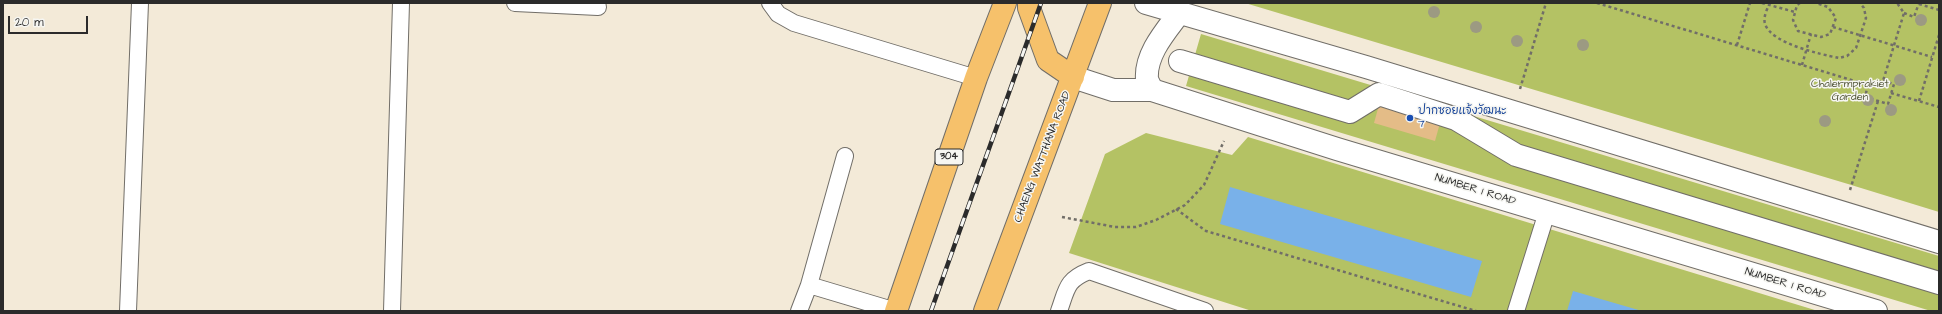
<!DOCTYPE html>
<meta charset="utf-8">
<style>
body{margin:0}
#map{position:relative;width:1942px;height:314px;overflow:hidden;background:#f3ead8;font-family:"Architects Daughter",sans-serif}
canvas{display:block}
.frame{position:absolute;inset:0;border:4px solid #2b2b2b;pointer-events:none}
.scale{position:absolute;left:8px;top:16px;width:80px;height:18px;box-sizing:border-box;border:2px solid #2b2b2b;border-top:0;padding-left:5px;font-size:12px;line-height:14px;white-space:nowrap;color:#2b2b2b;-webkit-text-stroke:3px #f6f6f2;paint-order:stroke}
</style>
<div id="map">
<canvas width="1942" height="314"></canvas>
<div class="frame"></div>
<div class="scale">20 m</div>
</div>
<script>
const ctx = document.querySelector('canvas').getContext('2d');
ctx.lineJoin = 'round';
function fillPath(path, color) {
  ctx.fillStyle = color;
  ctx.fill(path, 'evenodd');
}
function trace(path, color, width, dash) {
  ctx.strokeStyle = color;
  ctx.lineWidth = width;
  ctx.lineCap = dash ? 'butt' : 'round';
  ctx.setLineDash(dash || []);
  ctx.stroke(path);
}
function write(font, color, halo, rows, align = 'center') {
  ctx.font = font + ' "Architects Daughter","Playpen Sans Thai",sans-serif';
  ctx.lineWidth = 3;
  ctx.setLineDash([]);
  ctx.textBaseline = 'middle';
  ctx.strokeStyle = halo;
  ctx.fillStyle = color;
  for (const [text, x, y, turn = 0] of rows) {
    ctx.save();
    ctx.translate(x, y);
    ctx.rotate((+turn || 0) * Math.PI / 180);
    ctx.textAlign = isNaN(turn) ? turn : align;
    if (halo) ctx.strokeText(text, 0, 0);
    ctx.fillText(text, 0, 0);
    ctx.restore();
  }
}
const green = new Path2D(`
 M1245,3H1939V212L1848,184Z
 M1201,34L1939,256V311H1931L1186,86Z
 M1146,133L1232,155L1248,137L1818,311H1252L1069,253L1105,154Z`);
const water = new Path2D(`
 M1230,187L1482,261L1471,297L1220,224Z
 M1573,291L1642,311H1567Z`);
const building = new Path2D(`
 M1379,105L1440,123L1435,141L1374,123Z`);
const path = new Path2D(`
 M1597,3L1868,85L1883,81L1904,13L1897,3
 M1762,3L1795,12
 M1770,3C1767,9 1763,17 1765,24C1772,44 1820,54 1839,58L1847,56L1856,48L1866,18L1864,8L1860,3
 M1800,3L1797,5L1793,20L1798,31L1821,37L1830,34L1836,18L1828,7L1816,3
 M1919,4L1939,10
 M1904,13L1914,17L1919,3
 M1833,27L1932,57
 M1737,45L1750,3
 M1802,65L1811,34
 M1868,85L1865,97L1888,104L1894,84L1883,81
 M1520,89L1546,3
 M1891,93L1939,107
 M1919,101L1939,35
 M1850,190L1878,101
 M1176,209L1206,231L1476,311
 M1062,217L1115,227H1136L1156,220L1185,205L1204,185L1224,141`);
const lane = new Path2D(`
 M515,3L598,7
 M770,3L778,14L794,23L976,78
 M809,285L845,156
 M128,311L140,3
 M392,311L401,3
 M799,311L809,285L896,311
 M1059,311C1067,289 1066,280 1089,271L1205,311
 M1516,311L1547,212`);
const street = new Path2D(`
 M1146,3L1366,67L1939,242
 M1180,61L1350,112L1379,94L1456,119L1516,155L1939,283
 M1073,77L1113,90H1152L1337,149L1876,311
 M1152,90C1151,87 1148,83 1147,79C1145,54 1166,31 1180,12`);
const primary = new Path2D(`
 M1029,3V8L1048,60L1073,77
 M896,311L976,78L1005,3
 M985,311L1100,3`);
const rail = new Path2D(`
 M931,311L1041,3`);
const trees = [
 [1434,12],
 [1921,20],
 [1476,27],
 [1517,41],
 [1583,45],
 [1900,80],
 [1868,100],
 [1891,110],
 [1825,121]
];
const markers = [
 [1410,118,4,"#1a4fb4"]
];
const shields = [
 [949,157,28]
];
const shieldNames = [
 ["304",949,157]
];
const parkNames = [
 ["Chalermprakiet",1850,85],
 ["Garden",1850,98]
];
const transitNames = [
 ["ปากซอยแจ้งวัฒนะ",1418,112],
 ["7",1418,125]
];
const streetNames = [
 ["CHAENG WATTHANA ROAD",1043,157,-69],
 ["NUMBER 1 ROAD",1475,190,17],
 ["NUMBER 1 ROAD",1785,284,17]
];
fillPath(green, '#b4c264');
fillPath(water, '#79b1e9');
fillPath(building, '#e4bc87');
trace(lane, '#716e68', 18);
trace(street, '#716e68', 24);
trace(primary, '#716e68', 24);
trace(path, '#716e68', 2.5, [3, 3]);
trace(lane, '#fff', 16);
trace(street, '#fff', 22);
trace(primary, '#f6c16b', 22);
trace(rail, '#2b2b2b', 4.5);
trace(rail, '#f6f6f2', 3, [9]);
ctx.fillStyle = '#9c9a82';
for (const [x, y] of trees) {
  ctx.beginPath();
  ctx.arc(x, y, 6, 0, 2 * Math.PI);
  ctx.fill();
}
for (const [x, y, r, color] of markers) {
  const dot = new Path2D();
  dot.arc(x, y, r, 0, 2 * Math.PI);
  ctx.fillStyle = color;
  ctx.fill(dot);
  trace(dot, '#f6f6f2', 1.5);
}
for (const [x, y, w] of shields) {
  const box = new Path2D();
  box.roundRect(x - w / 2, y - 8, w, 16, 3);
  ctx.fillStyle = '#f6f6f2';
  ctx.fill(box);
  trace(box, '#2b2b2b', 1);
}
write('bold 10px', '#2b2b2b', null, shieldNames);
write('11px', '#54583c', '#f6f6f2', parkNames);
write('11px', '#164399', '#f6f6f2', transitNames, 'left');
write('11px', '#2b2b2b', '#f6f6f2', streetNames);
</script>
